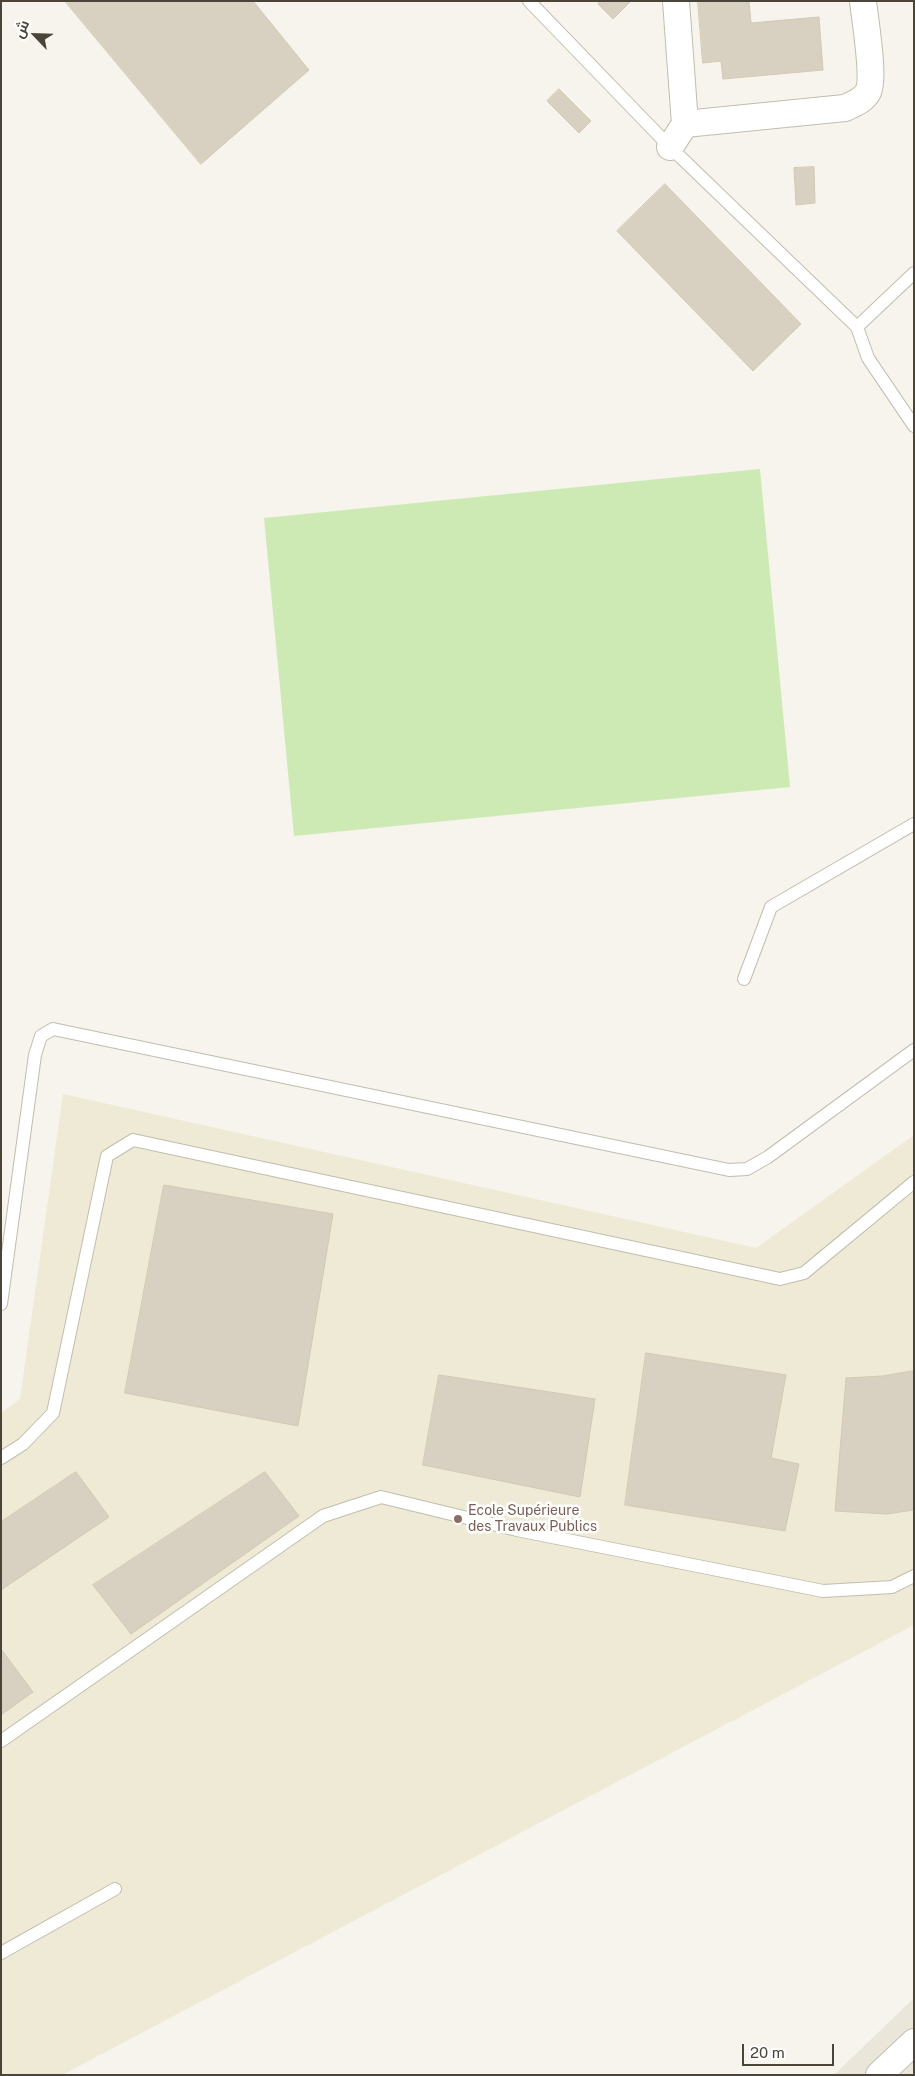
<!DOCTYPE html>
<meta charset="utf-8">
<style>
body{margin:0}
#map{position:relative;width:915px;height:2076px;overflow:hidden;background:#f6f4ec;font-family:"Public Sans",Cairo,sans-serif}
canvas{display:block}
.frame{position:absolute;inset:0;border:2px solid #4b4539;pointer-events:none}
.north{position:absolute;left:10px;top:10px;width:50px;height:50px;-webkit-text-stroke:4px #fff;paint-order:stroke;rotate:294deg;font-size:14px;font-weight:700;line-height:20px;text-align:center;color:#4b4539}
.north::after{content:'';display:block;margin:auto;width:18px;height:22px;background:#4b4539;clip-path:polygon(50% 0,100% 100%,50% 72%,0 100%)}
.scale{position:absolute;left:742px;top:2044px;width:92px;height:22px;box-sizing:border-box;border:2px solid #4b4539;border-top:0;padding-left:6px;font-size:15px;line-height:18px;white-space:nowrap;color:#4b4539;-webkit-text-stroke:4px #fff;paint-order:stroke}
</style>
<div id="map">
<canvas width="915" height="2076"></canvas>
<div class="frame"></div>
<div class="north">ش</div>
<div class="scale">20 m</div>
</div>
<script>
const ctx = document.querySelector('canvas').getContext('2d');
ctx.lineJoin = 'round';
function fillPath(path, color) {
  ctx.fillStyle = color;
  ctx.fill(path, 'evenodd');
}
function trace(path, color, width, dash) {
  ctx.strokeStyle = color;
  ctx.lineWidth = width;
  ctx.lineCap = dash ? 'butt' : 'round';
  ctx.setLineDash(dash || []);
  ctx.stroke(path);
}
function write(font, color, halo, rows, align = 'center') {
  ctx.font = font + ' "Public Sans",sans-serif';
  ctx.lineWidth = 5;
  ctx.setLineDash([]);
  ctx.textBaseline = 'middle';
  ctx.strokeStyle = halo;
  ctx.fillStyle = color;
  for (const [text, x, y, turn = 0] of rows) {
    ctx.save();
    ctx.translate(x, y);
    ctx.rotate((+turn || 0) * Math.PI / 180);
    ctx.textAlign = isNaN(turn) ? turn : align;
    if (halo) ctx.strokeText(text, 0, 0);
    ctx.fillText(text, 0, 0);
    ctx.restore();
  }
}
const residential = new Path2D(`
 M914,1998V2075H834Z`);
const education = new Path2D(`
 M63,1094L756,1248L914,1135V1625L62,2075H1V1413L20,1399Z`);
const green = new Path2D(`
 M760,469L790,787L294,836L264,518Z`);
const building = new Path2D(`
 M65,1H253L309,70L201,164Z
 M600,1H631L613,19L598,4Z
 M698,1H749L751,23L819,17L823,70L723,79L721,61L703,63Z
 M559,89L591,121L579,133L547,101Z
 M814,167L815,203L796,205L794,168Z
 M665,184L801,324L753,371L617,231Z
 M164,1185L333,1214L298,1426L125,1393Z
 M646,1353L786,1375L771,1458L799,1464L785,1531L625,1505Z
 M914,1371V1510L887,1514L835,1511L846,1378L883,1376Z
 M439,1375L595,1399L580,1497L423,1465Z
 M76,1472L109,1517L1,1590V1522Z
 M265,1472L299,1516L131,1634L93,1585Z
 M1,1649L33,1692L1,1715Z`);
const service = new Path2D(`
 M529,1L670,147L857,327L914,273
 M857,327L868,358L914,426
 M744,979L771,907L914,824
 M1,1304L35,1055L41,1036L53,1029L729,1170L747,1169L768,1157L914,1050
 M1,1458L23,1444L53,1413L107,1156L133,1140L780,1279L804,1273L914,1182
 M1,1741L323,1516L381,1497L517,1530L823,1591L892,1587L914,1576
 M1,1953L115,1889`);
const minor = new Path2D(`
 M685,124L845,108C853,104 863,101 868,92C875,78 865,20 863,1
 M670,147L685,124L676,1
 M879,2075L914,2042`);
const markers = [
 [458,1519,5,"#8d6e63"]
];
const educationNames = [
 ["Ecole Supérieure",468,1511],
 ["des Travaux Publics",468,1527]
];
fillPath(residential, '#eae6da');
fillPath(education, '#efead5');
fillPath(green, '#ceeab4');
fillPath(building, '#d8d1c1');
trace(building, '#d3c9b3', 1);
trace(service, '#c2bdae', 14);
trace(minor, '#c2bdae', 28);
trace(service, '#fff', 12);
trace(minor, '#fff', 26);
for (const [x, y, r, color] of markers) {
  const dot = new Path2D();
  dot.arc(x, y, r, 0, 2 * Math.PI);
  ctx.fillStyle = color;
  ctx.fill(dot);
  trace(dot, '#fff', 2);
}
write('14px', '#785e54', '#fff', educationNames, 'left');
</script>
